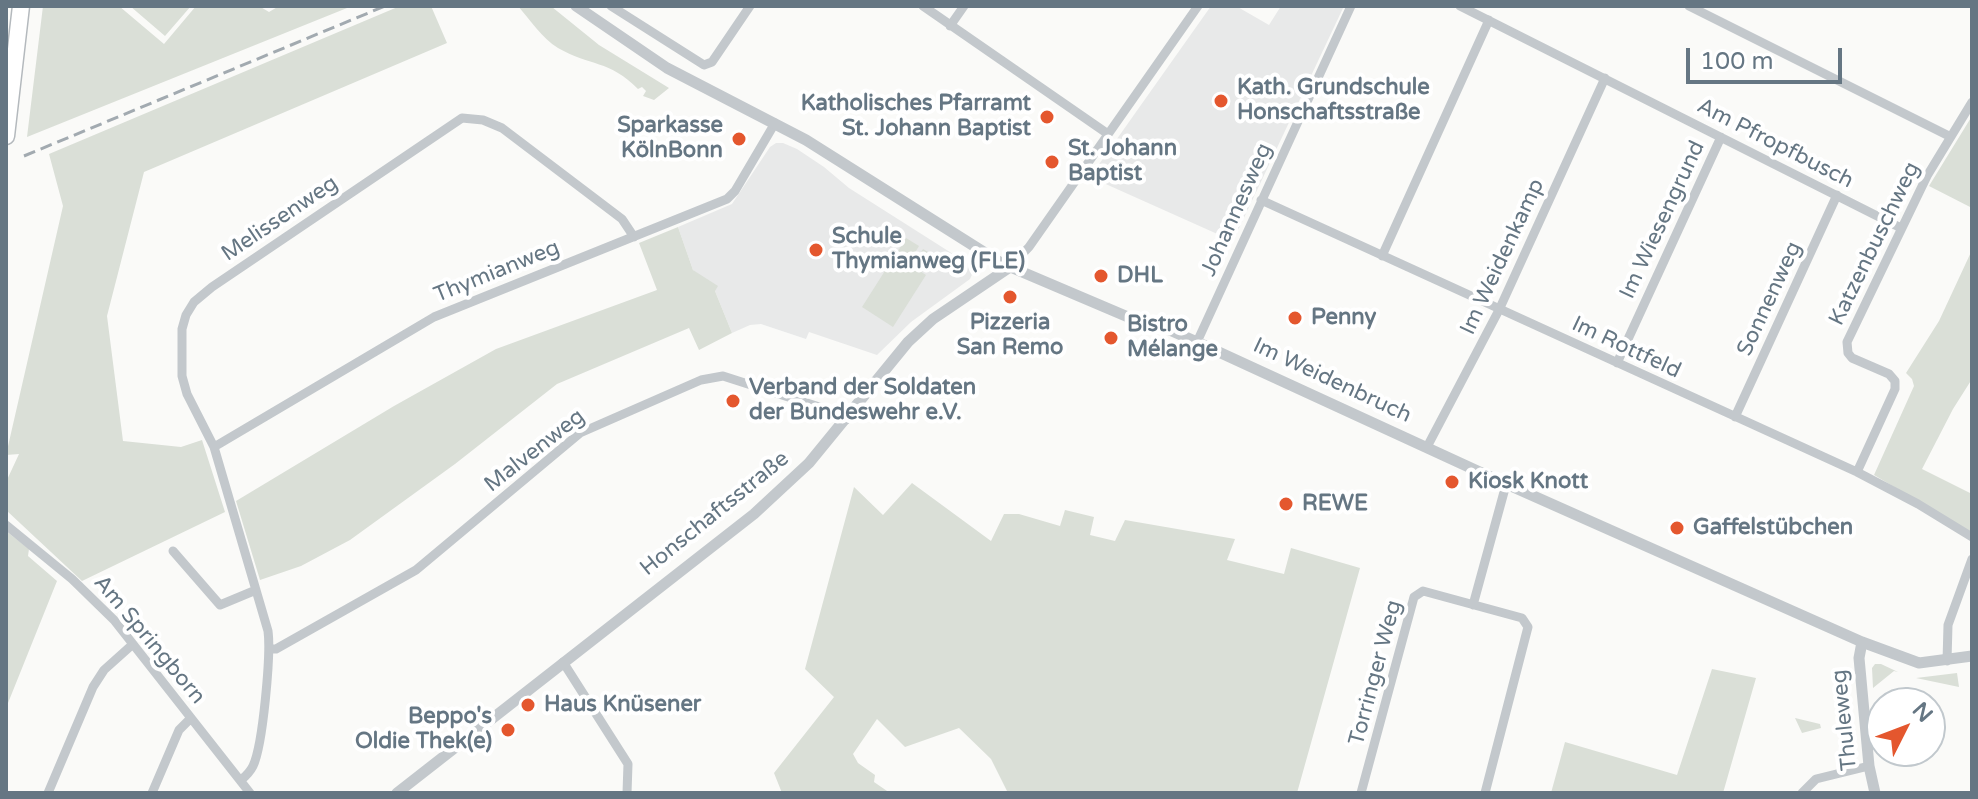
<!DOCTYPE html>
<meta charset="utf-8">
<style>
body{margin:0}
#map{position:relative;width:1978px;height:799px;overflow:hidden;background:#fafaf8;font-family:"Varela Round",sans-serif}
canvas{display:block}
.frame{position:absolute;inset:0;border:8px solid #657683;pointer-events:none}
.north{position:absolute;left:1866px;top:687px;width:80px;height:80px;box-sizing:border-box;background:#fff;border:2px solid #c1c8cd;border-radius:50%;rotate:48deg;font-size:22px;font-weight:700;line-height:32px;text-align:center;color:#657683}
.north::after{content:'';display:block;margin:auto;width:28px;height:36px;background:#e4572e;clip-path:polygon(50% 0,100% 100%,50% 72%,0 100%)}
.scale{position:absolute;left:1686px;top:48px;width:156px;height:36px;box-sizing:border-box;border:4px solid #657683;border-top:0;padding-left:10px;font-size:24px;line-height:28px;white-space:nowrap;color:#657683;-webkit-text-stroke:6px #fff;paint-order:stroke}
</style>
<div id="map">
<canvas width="1978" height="799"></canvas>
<div class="frame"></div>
<div class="north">N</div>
<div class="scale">100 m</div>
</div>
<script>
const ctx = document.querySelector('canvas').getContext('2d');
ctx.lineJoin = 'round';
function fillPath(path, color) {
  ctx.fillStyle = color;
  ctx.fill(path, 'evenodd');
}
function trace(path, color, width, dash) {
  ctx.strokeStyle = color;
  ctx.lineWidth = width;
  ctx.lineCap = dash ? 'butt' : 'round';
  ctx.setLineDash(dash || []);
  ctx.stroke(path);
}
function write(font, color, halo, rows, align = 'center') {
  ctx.font = font + ' "Varela Round",sans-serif';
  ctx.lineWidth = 8;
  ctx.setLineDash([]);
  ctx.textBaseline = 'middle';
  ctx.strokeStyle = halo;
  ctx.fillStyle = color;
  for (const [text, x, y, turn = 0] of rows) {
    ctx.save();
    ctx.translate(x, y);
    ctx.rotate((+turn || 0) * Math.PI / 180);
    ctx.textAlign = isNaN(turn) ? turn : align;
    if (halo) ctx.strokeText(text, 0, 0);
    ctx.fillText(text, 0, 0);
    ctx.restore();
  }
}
const built = new Path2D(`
 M1211,6H1236L1269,25L1281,6H1344L1233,241L1090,177Z
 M776,143H783L797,149L824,167L849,188L975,268L970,279L911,322L877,355L809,332L806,339L761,324L750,325L732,333L715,291L693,270L678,227L732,204L770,147Z`);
const green = new Path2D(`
 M43,6H119L164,44L196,6H259L269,12L279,6H352L27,137Z
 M130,6H191L165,36Z
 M400,6H431L447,43L144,172L107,316L123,441L181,447L202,440L225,512L82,581L6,510V482L19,454L6,455L63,206L49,154Z
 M518,6L552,7L599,45L669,88L654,100L643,96L646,91L642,87L638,89C610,60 589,66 558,48C542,38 530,20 518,6Z
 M1972,116V208L1929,186Z
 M678,227L693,270L718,286L715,291L732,333L699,350L689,328L557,384L455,464L350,540L301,566L260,580L236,501L394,406L496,349L657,290L639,243Z
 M906,238L919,246L911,259L898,251Z
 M923,249L936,257L928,270L915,262Z
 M1972,250V379L1953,409L1922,469L1972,494V533L1874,475L1914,386L1912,379L1906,373L1939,321Z
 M895,255L926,275L893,327L862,307Z
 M912,483L991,541L1004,514H1019L1060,526L1065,510L1094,517L1090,535L1115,541L1125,520L1235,539L1227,560L1284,574L1291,548L1360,568L1297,793H1008L991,759L959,728L905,747L877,719L853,754L858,763L875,775L874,782L890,793H782L774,773L834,697L805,669L854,487L883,515Z
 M6,531L29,549L28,556L57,581L6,708Z
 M1875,664H1881L1898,672L1894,671L1873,688L1872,668Z
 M1712,669L1756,678L1723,793H1551L1565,742L1677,775Z
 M1957,673L1959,687L1916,678Z
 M1795,718L1820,724L1821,728L1802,733Z`);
const minor = new Path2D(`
 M611,6L704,65
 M923,6L1108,134
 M1460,6L1901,228
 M1689,6L1949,136
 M950,26L964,6
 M704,65L712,62L750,6
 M1261,200L1857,472L1918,504L1972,537
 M1382,256L1489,20
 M1010,267L1029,247L1198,6
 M1197,342L1351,6
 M1617,363L1721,137
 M1735,417L1837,195
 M214,447L434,317L727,199L735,191L775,123
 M1427,447L1499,310L1605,78
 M1857,472L1895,389V381L1889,374L1852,358L1848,353L1847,342L1927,176L1972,102
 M6,525L72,579L114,620L250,793
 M173,551L220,605L256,590
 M1473,605L1504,492
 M271,649H276L416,570L580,433L701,380L723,376L838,413L846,420
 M1947,661L1948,625L1972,559
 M563,662L628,764L627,793
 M241,780C246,776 250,772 253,766C263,745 271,654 268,631L214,447L187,394L182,376V329L186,315L194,302L212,287L462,118L483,120L502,128L622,219L634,237
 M48,793L93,687L104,670L133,644
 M152,793L179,730L191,718
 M1361,793L1414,597L1423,591L1522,618L1528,627L1485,793
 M1802,793L1816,779L1869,766`);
const tertiary = new Path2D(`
 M576,6L667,68L806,140L1001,263L1128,317L1156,324L1197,342L1484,474L1862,642L1919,663L1972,656
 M1862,642L1859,658L1869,766L1875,793
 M397,793L754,514L809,463L908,342L933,319L1010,267`);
const motorway = new Path2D(`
 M6,136L21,6`);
const rail = new Path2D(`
 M24,156L385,6`);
const markers = [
 [1221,101,8,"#e4572e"],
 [1047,117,8,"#e4572e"],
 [739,139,8,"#e4572e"],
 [1052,162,8,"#e4572e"],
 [816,250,8,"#e4572e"],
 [1101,276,8,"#e4572e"],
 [1010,297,8,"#e4572e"],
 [1295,318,8,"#e4572e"],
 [1111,338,8,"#e4572e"],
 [733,401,8,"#e4572e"],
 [1452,482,8,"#e4572e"],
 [1286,504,8,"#e4572e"],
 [1677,528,8,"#e4572e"],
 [528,705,8,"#e4572e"],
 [508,730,8,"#e4572e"]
];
const poiNames = [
 ["Kath. Grundschule",1237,88],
 ["Honschaftsstraße",1237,113],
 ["Katholisches Pfarramt",1031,104,"right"],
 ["St. Johann Baptist",1031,129,"right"],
 ["Sparkasse",723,126,"right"],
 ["KölnBonn",723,151,"right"],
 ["St. Johann",1068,149],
 ["Baptist",1068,174],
 ["Schule",832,237],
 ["Thymianweg (FLE)",832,262],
 ["DHL",1117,276],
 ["Penny",1311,318],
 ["Pizzeria",1010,323,"center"],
 ["San Remo",1010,348,"center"],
 ["Bistro",1127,325],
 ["Mélange",1127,350],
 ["Verband der Soldaten",749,388],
 ["der Bundeswehr e.V.",749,413],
 ["Kiosk Knott",1468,482],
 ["REWE",1302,504],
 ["Gaffelstübchen",1693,528],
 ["Haus Knüsener",544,705],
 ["Beppo's",492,717,"right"],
 ["Oldie Thek(e)",492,742,"right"]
];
const streetNames = [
 ["Am Pfropfbusch",1775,144,27],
 ["Johannesweg",1237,210,-66],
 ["Melissenweg",280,219,-34],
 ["Im Wiesengrund",1663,220,-65],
 ["Katzenbuschweg",1875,244,-64],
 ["Im Weidenkamp",1503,257,-65],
 ["Thymianweg",497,272,-22],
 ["Sonnenweg",1770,299,-65],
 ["Im Rottfeld",1626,348,25],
 ["Im Weidenbruch",1332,381,25],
 ["Malvenweg",535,451,-38],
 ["Honschaftsstraße",715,514,-39],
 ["Am Springborn",149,640,50],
 ["Torringer Weg",1376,673,-75],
 ["Thuleweg",1845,720,-96]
];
fillPath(built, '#e8e9e9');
fillPath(green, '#dadfd7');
trace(motorway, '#b4b9bd', 19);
trace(minor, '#c3c8cc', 9);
trace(tertiary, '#c3c8cc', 11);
trace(motorway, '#fff', 16);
trace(rail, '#a2aab0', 3, [12, 6]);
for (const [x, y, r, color] of markers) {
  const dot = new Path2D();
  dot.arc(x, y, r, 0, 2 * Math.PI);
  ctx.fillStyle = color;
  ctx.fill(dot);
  trace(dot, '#fff', 3);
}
write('bold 22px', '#657683', '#fff', poiNames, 'left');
write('22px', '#657683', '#fff', streetNames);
</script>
